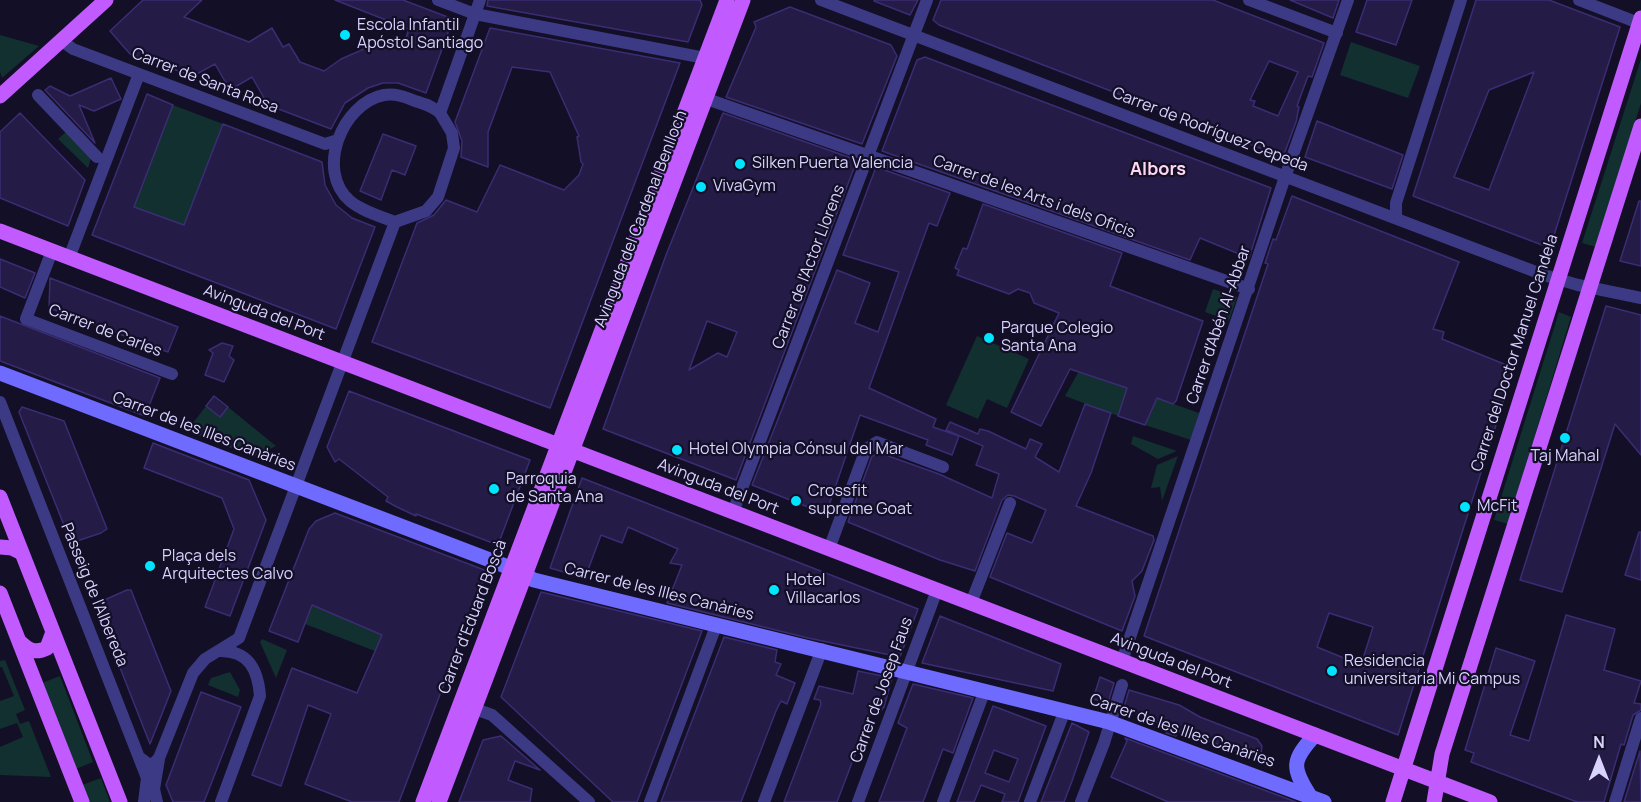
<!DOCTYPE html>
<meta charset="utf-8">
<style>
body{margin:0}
#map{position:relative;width:1641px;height:802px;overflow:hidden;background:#130f26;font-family:Manrope,sans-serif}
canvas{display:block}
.north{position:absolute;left:1569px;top:730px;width:60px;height:60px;-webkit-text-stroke:4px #130f26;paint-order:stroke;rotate:0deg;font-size:16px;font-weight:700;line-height:24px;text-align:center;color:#d9d4ff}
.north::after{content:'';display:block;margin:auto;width:21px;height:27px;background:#d9d4ff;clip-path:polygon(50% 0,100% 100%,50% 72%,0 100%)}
</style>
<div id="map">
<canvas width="1641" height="802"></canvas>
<div class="north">N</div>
</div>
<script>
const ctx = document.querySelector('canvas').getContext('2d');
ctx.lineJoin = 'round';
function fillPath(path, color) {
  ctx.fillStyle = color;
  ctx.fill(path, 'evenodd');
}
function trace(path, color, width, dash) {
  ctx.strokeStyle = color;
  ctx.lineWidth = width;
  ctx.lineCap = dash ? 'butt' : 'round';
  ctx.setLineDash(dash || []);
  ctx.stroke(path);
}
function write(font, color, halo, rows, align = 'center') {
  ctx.font = font + ' Manrope,sans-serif';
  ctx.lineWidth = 4.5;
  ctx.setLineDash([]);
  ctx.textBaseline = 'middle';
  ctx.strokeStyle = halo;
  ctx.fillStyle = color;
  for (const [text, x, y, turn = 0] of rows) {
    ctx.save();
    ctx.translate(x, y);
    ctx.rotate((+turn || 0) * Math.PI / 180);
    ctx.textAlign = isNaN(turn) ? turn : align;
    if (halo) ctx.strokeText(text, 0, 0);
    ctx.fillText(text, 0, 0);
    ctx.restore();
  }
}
const green = new Path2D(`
 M0,35L39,46L2,78L0,72Z
 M1351,42L1420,66L1408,98L1340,75Z
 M1641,59V103L1596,247L1582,243Z
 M173,105L223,124L184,226L134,207Z
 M67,131L91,158L88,168L58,139Z
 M1213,289L1237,297L1229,321L1205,312Z
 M1559,312L1571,317L1508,524L1494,520Z
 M977,336L1029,359L1007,408L987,399L978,419L946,405Z
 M1079,371L1127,388L1118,416L1065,396Z
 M1154,397L1199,413L1191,440L1145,425L1154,406L1152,404Z
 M206,406L220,417L228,407L276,446L254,457L187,431Z
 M1133,436L1177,451L1158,459L1131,444Z
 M1178,456L1162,501L1160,487L1151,488L1157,465Z
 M312,605L386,637L380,653L305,624Z
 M262,639L287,650L276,678L260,642Z
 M5,660L25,710L16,714L20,724L29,721L51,777L0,775V747L23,737L17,723L0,729V701L14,696L2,667H0V661Z
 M230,672L240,690L238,697L208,685L211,678Z
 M60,676L93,762L76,769L42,683Z
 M101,778L110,802H88L82,785Z`);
const building = new Path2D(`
 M143,0H202L184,17L249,42L272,28L283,47L289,44L300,62L324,71L341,59L364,49L403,46L409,29L335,0H403L453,19L426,93L398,83H383L368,88L345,103L331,129L268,105L252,77L230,90L215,64L193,76L130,54L110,31Z
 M488,0H700L702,5L688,42L487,6Z
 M918,0L910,15L874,1V0Z
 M941,0H1213L1324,43L1312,77L1308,76L1297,106L1299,107L1296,122L1283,157L939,25L933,20ZM1269,61L1298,72L1278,116L1253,106L1255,101L1250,100Z
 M1290,0H1339L1333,18Z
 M1367,0H1412L1396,45L1356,32Z
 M1476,0H1549L1620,27L1550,248L1413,196ZM1534,72L1489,190L1454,177L1489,90Z
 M790,7L891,45L897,56L862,144L726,97L756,27L754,22Z
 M490,28L680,63L550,408L372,342L417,223L434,215L446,200L477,212L500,165L564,190L579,175L583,164L581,162L577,137L579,136L550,72L512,67L488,132V167L461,157L462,141L455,122Z
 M925,57L1271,188L1249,258L1200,238L1190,260L882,151L917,60Z
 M111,78L121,99L94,111L79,105L95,143L45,90L50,86L70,96Z
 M147,94L173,105L134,207L184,225L223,124L322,162L325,185L336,205L352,218L375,227L336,329L92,235Z
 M20,113L85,180L68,226L0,198V132Z
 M723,113L857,160L736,480L603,429L666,255ZM707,321L737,332L727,357L718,353L689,370Z
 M1317,121L1403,155L1392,189L1305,157Z
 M383,134L416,146L405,175L392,170L381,200L360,191Z
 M876,167L950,193L937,226L929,223L869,388L936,419L933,427L959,436L952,455L926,445L928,440L860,415L826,514L752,485L837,270L870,283L855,323L878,332L899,272L843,255Z
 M1292,196L1459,262L1433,329L1444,332L1442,339L1514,368L1398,735L1144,636L1268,264L1265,263L1273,239L1276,240ZM1329,613L1373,627L1361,665L1317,647Z
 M1639,201H1641V266L1620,261Z
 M983,204L1122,253L1110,286L1203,321L1176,401L1173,404L1157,398L1145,425L1118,416L1127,388L1070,369L1041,426L1011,412L1059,313L1034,303L1030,293L1018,289L1009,294L957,275L959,270L955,268L963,248L967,249Z
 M0,259L35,273L25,298L0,287Z
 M50,278L178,327L168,352L49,308Z
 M1606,306L1641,315V455L1615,424L1562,592L1520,580Z
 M0,316L160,378L145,416L0,361Z
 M222,343L233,346L229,356L234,360L224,382L205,375L213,353L209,350Z
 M349,391L530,460L498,545L416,514V516L397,507L386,501L388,497L339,459L335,462L327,447Z
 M214,396L228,407L220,417L206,406Z
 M1085,404L1111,413L1091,473L1076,506L1153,536L1154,540L1142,571L1132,581L1135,596L1122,631L990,577L1007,533L1032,543L1046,510L1014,496L1008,495L1002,500L975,571L940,560L848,522L872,456L880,453L939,474L992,498L999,474L976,465L983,446L946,430L950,422L978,434L980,429L988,431L1026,449L1030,439L1042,444L1035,457L1059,472Z
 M22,407L64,421L107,529L101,533L71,543L19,412Z
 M153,443L249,480L266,520L230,616L205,607L234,529L222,498L144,468Z
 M582,478L918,609L900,657L808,638L667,603L682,565L670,563L678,549L628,527L622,543L601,535L585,578L550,568Z
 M335,513L487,571L399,802H352L305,784L331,714L308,705L281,786L252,775L292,668L357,693L382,635L312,605L298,642L269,631L309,529L316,521Z
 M1639,532H1641V580L1625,575Z
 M127,590H131L171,691L150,744L95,604Z
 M541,592L702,631L637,802H613L501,697Z
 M1566,615L1615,629L1604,670L1641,681L1634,703L1641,704V710L1633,715L1624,745L1621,744L1604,802H1577L1471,762L1474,753L1465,750L1496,648L1535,661L1510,735L1529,741Z
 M940,616L1061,664L1053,691L922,663Z
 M724,637L777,650L775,662L781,664L776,675L795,683L787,704L781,701L776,711L741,802H661Z
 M858,671L892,678L884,707L879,713L872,710L837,802H784L821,704L820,700L814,699L819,686L853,694Z
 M1100,677L1114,683L1108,703L1093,699Z
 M913,684L973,698L953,753L943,749L923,802H879L907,728L898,723Z
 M1129,690L1179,705L1200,717L1257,739L1262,746L1261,753L1252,757L1185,732V734L1178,731L1176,736L1166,733L1169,728L1124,707Z
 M201,692L241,707L204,802H173L166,785Z
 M993,706L1046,726L1018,802H1002L1005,794L981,785L974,802H957ZM994,750L1018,759L1009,782L985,773Z
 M1072,723L1089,732L1072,781L1064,802H1041Z
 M501,736L540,770L515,761L508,780L532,789L530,802H459L483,740Z
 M1125,738L1296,802H1168L1111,777L1127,741Z
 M1640,751L1641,802H1624Z`);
const street = new Path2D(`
 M438,0L475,14L705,58
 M821,0L1544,275L1578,285L1641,298
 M1249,0L1337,33
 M1579,0L1641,24
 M62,41L73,49L325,144L338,140
 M38,95L97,157
 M707,99L1249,289
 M1396,218V203L1461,0
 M395,222C380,216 362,211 350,201C315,171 342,103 384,95C395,93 405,97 415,101C424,104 433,106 440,113
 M52,251L26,319L172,374
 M69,258L139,74
 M0,402L147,778L144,802
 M733,512L927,0
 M829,549L866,449L877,442L943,467
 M971,603L1010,503
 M1122,661L1285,177L1348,0
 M475,709L492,715L589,802
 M139,757L151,766L159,758L193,673L205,659L239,638L395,222L426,211L438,197L454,148L452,133L440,113L480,0
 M157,802L154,789L159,759
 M221,802L260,696C258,670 249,651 221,651
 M650,802L716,626
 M764,802L822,649
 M858,802L937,590
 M943,802L985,690
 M1030,802L1065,710
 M1081,802L1104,743L1122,685
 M1615,802L1641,718`);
const secondary = new Path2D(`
 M0,373L503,565L534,580L1109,722L1324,802
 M1310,796C1291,767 1292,760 1315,735`);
const primary = new Path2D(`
 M0,96L106,0
 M0,231L1490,802
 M0,497L120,802
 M0,547L12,548L22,553
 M0,593L82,802
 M19,641C28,650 35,654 47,648L53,632
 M423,802L727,0
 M439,802L743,0
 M1393,802L1641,18
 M1434,802L1442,754L1641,126`);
const markers = [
 [345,35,6,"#00e5ff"],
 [740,164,6,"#00e5ff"],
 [701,187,6,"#00e5ff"],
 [989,338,6,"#00e5ff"],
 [1565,438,6,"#00e5ff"],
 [677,450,6,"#00e5ff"],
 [494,489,6,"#00e5ff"],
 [796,501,6,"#00e5ff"],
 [1465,507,6,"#00e5ff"],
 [150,566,6,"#00e5ff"],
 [774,590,6,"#00e5ff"],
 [1332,671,6,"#00e5ff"]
];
const poiNames = [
 ["Escola Infantil",357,26],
 ["Apóstol Santiago",357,44],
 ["Silken Puerta Valencia",752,164],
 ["VivaGym",713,187],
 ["Parque Colegio",1001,329],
 ["Santa Ana",1001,347],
 ["Hotel Olympia Cónsul del Mar",689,450],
 ["Taj Mahal",1565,457,"center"],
 ["Parroquia",506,480],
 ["de Santa Ana",506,498],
 ["Crossfit",808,492],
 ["supreme Goat",808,510],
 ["McFit",1477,507],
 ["Plaça dels",162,557],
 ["Arquitectes Calvo",162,575],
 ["Hotel",786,581],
 ["Villacarlos",786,599],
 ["Residencia",1344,662],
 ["universitaria Mi Campus",1344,680]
];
const streetNames = [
 ["Carrer de Santa Rosa",205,81,21],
 ["Carrer de Rodríguez Cepeda",1210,130,21],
 ["Carrer de les Arts i dels Oficis",1034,197,20],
 ["Avinguda del Cardenal Benlloch",641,219,-69],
 ["Carrer de l'Actor Llorens",809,267,-69],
 ["Avinguda del Port",264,313,21],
 ["Carrer d'Abén Al-Abbar",1219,325,-71],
 ["Carrer de Carles",105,331,21],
 ["Carrer del Doctor Manuel Candela",1515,353,-72],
 ["Carrer de les Illes Canàries",204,432,21],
 ["Avinguda del Port",718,487,21],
 ["Carrer de les Illes Canàries",659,592,14],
 ["Passeig de l'Albereda",94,595,68],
 ["Carrer d'Eduard Boscà",473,617,-69],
 ["Avinguda del Port",1171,661,21],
 ["Carrer de Josep Faus",882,690,-70],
 ["Carrer de les Illes Canàries",1182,731,19]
];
const neighbourhoodNames = [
 ["Albors",1158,170]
];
fillPath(green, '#12302f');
fillPath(building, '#241b47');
trace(building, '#3b2d73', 1.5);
trace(street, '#3d3a85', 12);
trace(secondary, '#6f6bff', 15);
trace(primary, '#c25bff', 15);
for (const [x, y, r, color] of markers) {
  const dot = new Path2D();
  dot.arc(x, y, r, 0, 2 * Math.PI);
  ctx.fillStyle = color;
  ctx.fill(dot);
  trace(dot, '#130f26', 2);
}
write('16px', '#d9d4ff', '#130f26', poiNames, 'left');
write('16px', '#d9d4ff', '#130f26', streetNames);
write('bold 18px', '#ffd6f0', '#130f26', neighbourhoodNames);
</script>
